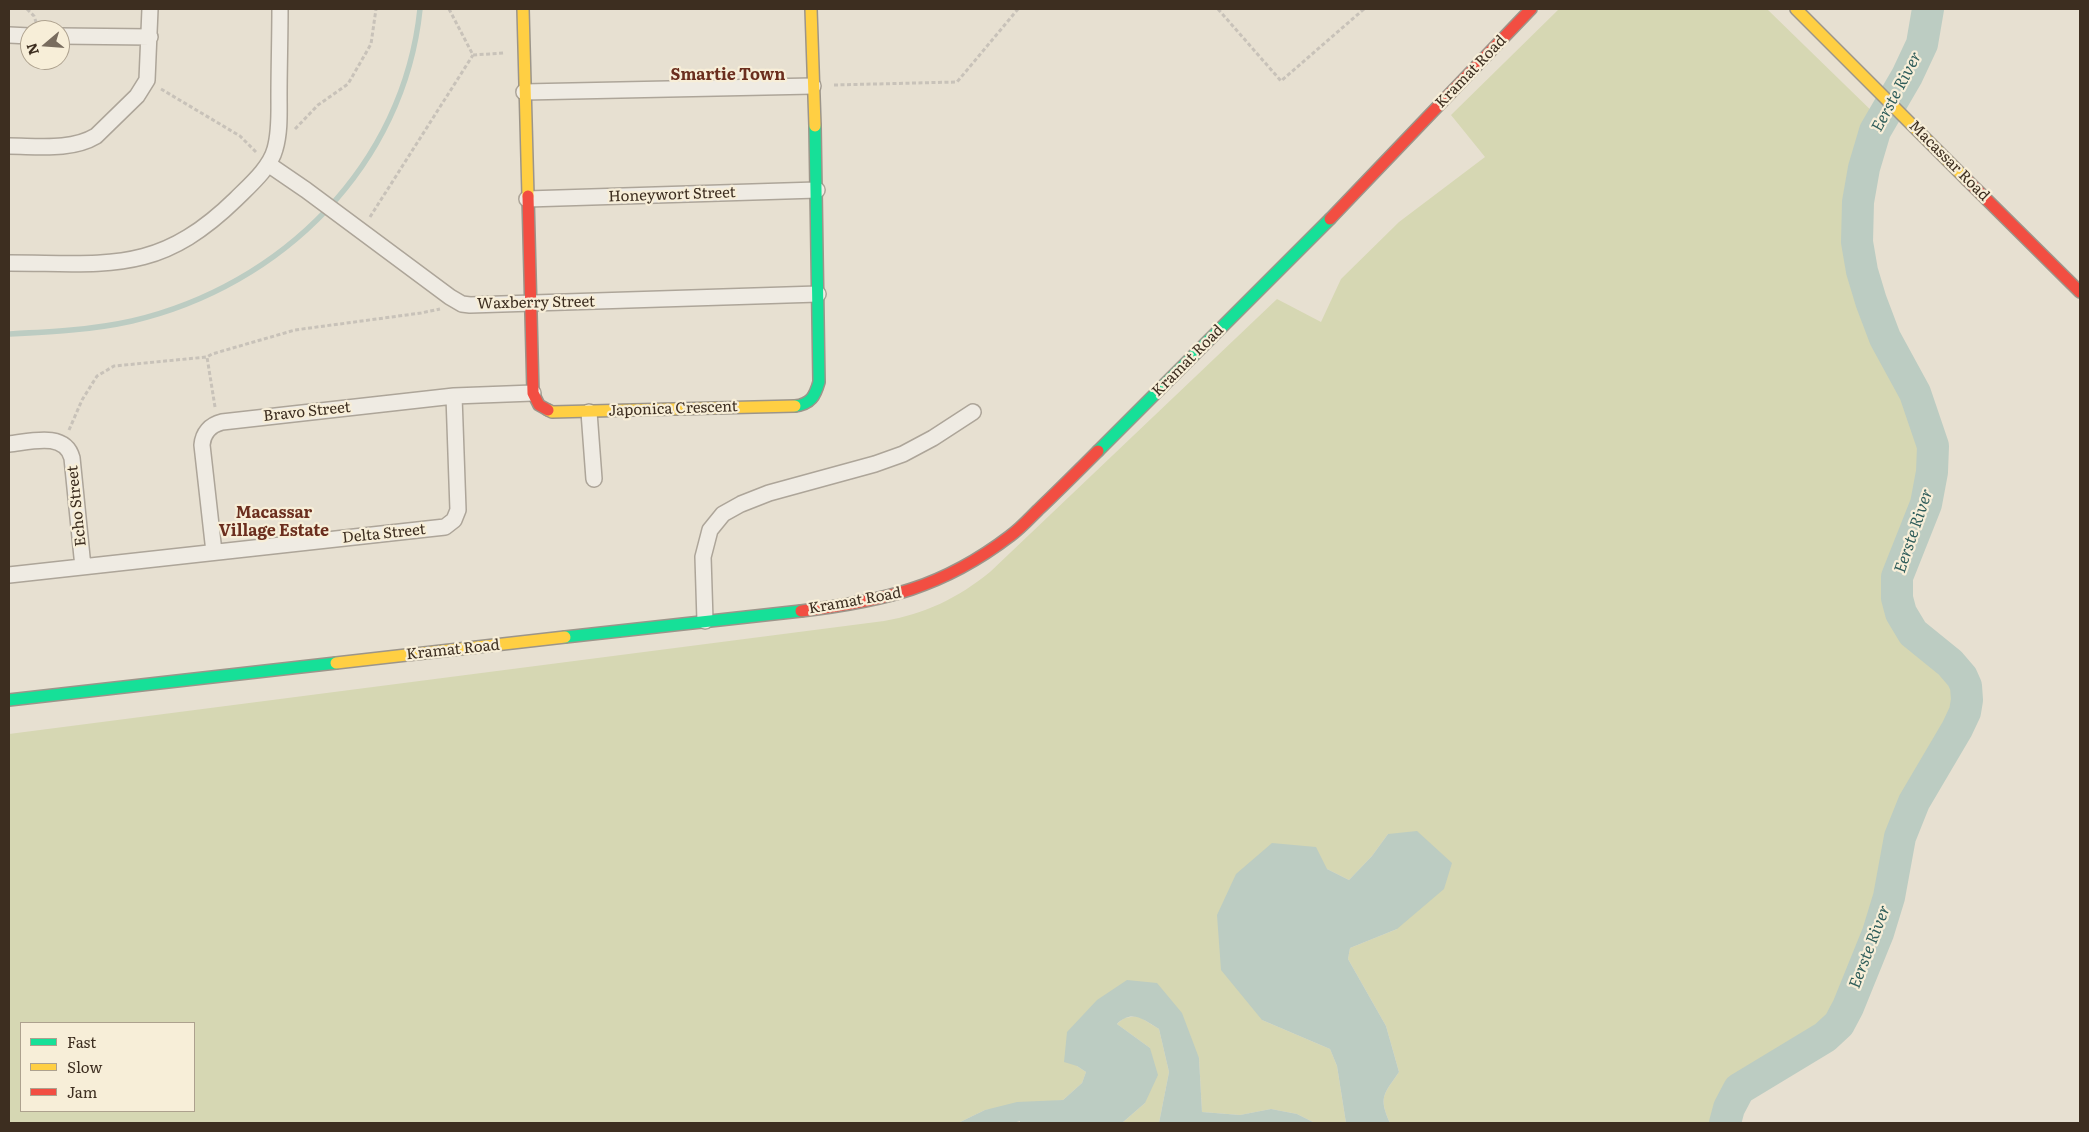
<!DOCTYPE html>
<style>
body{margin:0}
#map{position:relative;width:2089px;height:1132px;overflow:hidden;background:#e7e0d1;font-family:Literata,serif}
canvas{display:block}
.frame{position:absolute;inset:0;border:10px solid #3d2e20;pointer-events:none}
.legend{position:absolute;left:20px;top:1022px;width:175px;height:90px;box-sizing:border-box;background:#f7eed8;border:1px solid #ada18e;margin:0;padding:6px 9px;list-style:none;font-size:15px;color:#3d2e20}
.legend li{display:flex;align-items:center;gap:10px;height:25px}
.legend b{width:25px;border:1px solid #ada18e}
.north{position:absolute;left:20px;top:20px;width:50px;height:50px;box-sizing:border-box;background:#f7eed8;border:1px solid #ada18e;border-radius:50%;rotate:252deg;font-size:14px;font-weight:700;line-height:20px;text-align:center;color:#3d2e20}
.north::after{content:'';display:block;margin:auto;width:18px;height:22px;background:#786c5e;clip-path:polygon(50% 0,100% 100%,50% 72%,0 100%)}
</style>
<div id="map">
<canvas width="2089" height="1132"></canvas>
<div class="frame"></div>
<ul class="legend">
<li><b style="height:6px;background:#16e098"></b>Fast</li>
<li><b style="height:6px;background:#ffcf43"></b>Slow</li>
<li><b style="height:6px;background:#f24e42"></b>Jam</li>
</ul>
<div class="north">N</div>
</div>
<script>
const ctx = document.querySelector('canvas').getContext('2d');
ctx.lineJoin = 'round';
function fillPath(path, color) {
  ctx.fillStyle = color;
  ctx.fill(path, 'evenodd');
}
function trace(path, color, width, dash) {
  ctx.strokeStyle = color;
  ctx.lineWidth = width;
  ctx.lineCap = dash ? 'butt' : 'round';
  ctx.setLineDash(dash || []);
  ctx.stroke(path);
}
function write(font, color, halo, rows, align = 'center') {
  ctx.font = font + ' Literata,serif';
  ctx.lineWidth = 4.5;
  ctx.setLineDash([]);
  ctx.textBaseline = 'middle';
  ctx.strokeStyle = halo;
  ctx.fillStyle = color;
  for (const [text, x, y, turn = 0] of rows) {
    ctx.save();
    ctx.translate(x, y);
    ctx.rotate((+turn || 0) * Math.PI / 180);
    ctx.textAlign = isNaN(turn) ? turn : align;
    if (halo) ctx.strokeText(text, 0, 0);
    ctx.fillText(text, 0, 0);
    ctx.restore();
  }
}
const green = new Path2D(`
 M1559,9H1767L1881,120C1844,186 1854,274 1886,339C1903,373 1928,407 1933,446C1937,480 1922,514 1910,545C1903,562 1894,580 1897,599C1899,610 1905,624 1913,633C1937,662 1974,664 1965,712L1914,802L1900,837L1889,897L1878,933L1848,1007L1839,1024L1825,1037L1739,1089L1729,1108L1725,1123H1390C1378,1097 1384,1094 1399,1072L1386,1026L1348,959L1350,948L1397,929L1388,834L1372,856L1349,880L1327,869L1262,1020L1330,1049L1337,1066L1346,1123H1315L1297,1114L1271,1109L1240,1115L1202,1112L1199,1058L1128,980L1077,1066L1086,1072L1082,1083L1063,1100L985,1110L958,1123H9V734L884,621C925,614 958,598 990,572L1277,299L1321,322L1341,279L1399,222L1485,157L1451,115ZM21,1023H194V1111H21Z
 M1138,1016L1159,1029L1169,1072L1159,1123H1122L1145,1103L1150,1048L1117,1024L1124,1018Z`);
const water = new Path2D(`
 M1417,831L1452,863L1444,889L1397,929L1350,948L1348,959L1386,1026L1399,1072C1384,1094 1378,1097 1390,1123H1346L1337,1066L1330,1049L1262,1020L1221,970L1217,915L1236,874L1272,843L1316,847L1327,869L1349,880L1372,856L1388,834Z
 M1127,980L1157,983L1182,1013L1199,1058L1202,1112L1240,1115L1271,1109L1297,1114L1315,1123H1159L1169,1072L1159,1029C1144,1020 1132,1009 1117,1024L1150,1048L1158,1075L1145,1103L1122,1123H1020V1121L1013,1123H958L985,1110L1017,1102L1063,1100L1082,1083L1086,1072L1077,1066L1064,1062L1067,1032L1097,1000Z`);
const stream = new Path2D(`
 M9,334C50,332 92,330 132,321C282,286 404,165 420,9`);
const river = new Path2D(`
 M1725,1123L1729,1108L1739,1089L1825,1037L1839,1024L1848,1007L1878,933L1889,897L1900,837L1914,802L1957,729L1965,712L1967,700L1966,686L1962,677L1950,663L1913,633L1901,613L1897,598V577L1926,504L1932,472L1933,446L1915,393L1885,338L1871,301L1862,271L1857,242L1858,202L1864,168L1875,131L1907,76L1922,44L1928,9`);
const path = new Path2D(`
 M27,9L34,16L36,22
 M449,9L473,55L505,53
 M1218,9L1281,81L1364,9
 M834,85L957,82L1018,9
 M161,89L240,136L257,153
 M295,129L318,105L348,84L371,44L376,9
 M370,217L473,55
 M215,407L207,357L212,354L295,330L421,313L440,309
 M69,430L82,400L97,376L114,366L207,357`);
const street = new Path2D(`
 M9,35L30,36
 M60,36L150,37
 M524,92L813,86
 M9,146C37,146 71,151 96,136L137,96L147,80L150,9
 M268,164L306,190L450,297L462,304L470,305L818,294
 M527,199L817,190
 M9,263C109,263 158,275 236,199C250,185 270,168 275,149C280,132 279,113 279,96C279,67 280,38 280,9
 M589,412L594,479
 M9,444C29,442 65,431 72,458L83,567
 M214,552L202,445C203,433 210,425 222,422L454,396L533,393
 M9,575L445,527L454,520L458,510L454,396
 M705,621L703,557L710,530L723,514L741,504L769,493L875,464L903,454L933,438L973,412`);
const fast = new Path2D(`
 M795,406C811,404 815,396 819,382L815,126
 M1098,451L1330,219
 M565,637L801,611
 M9,700L336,663`);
const slow = new Path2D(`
 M523,9L528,196
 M811,9L815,126
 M1796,9L1967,180
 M548,410L552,412L795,406
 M336,663L565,637`);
const jam = new Path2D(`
 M1967,180L2080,292
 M528,196L533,393L539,405L548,410
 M1330,219L1531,9
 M801,611C884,601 942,588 1010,536C1020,529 1029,519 1038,510C1058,491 1078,471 1098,451`);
const streetNames = [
 ["Kramat Road",1471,72,-46],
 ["Macassar Road",1949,161,45],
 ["Honeywort Street",672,195,-2],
 ["Waxberry Street",536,303,-1],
 ["Kramat Road",1188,361,-45],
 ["Japonica Crescent",673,409,-2],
 ["Bravo Street",307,412,-6],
 ["Echo Street",77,506,-96],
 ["Delta Street",384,534,-6],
 ["Kramat Road",855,601,-10],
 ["Kramat Road",453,650,-6]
];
const neighbourhoodNames = [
 ["Smartie Town",728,75],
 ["Macassar",274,513],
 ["Village Estate",274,531]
];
const waterNames = [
 ["Eerste River",1897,92,-62],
 ["Eerste River",1914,531,-71],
 ["Eerste River",1870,947,-69]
];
fillPath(green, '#d6d7b3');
fillPath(water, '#bcccc2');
trace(stream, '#bcccc2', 5.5);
trace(river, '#bcccc2', 32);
trace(street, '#ada599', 18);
trace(fast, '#9c958a', 14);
trace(slow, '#9c958a', 14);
trace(jam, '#9c958a', 14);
trace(path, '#c8c2b9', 3, [4, 2.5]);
trace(street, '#efebe3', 15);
trace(fast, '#16e098', 11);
trace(slow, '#ffcf43', 11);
trace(jam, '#f24e42', 11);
write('15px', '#3d2e20', '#f7eed8', streetNames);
write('bold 16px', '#6b2e1e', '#f7eed8', neighbourhoodNames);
write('italic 16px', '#2f5d5a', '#f7eed8', waterNames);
</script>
